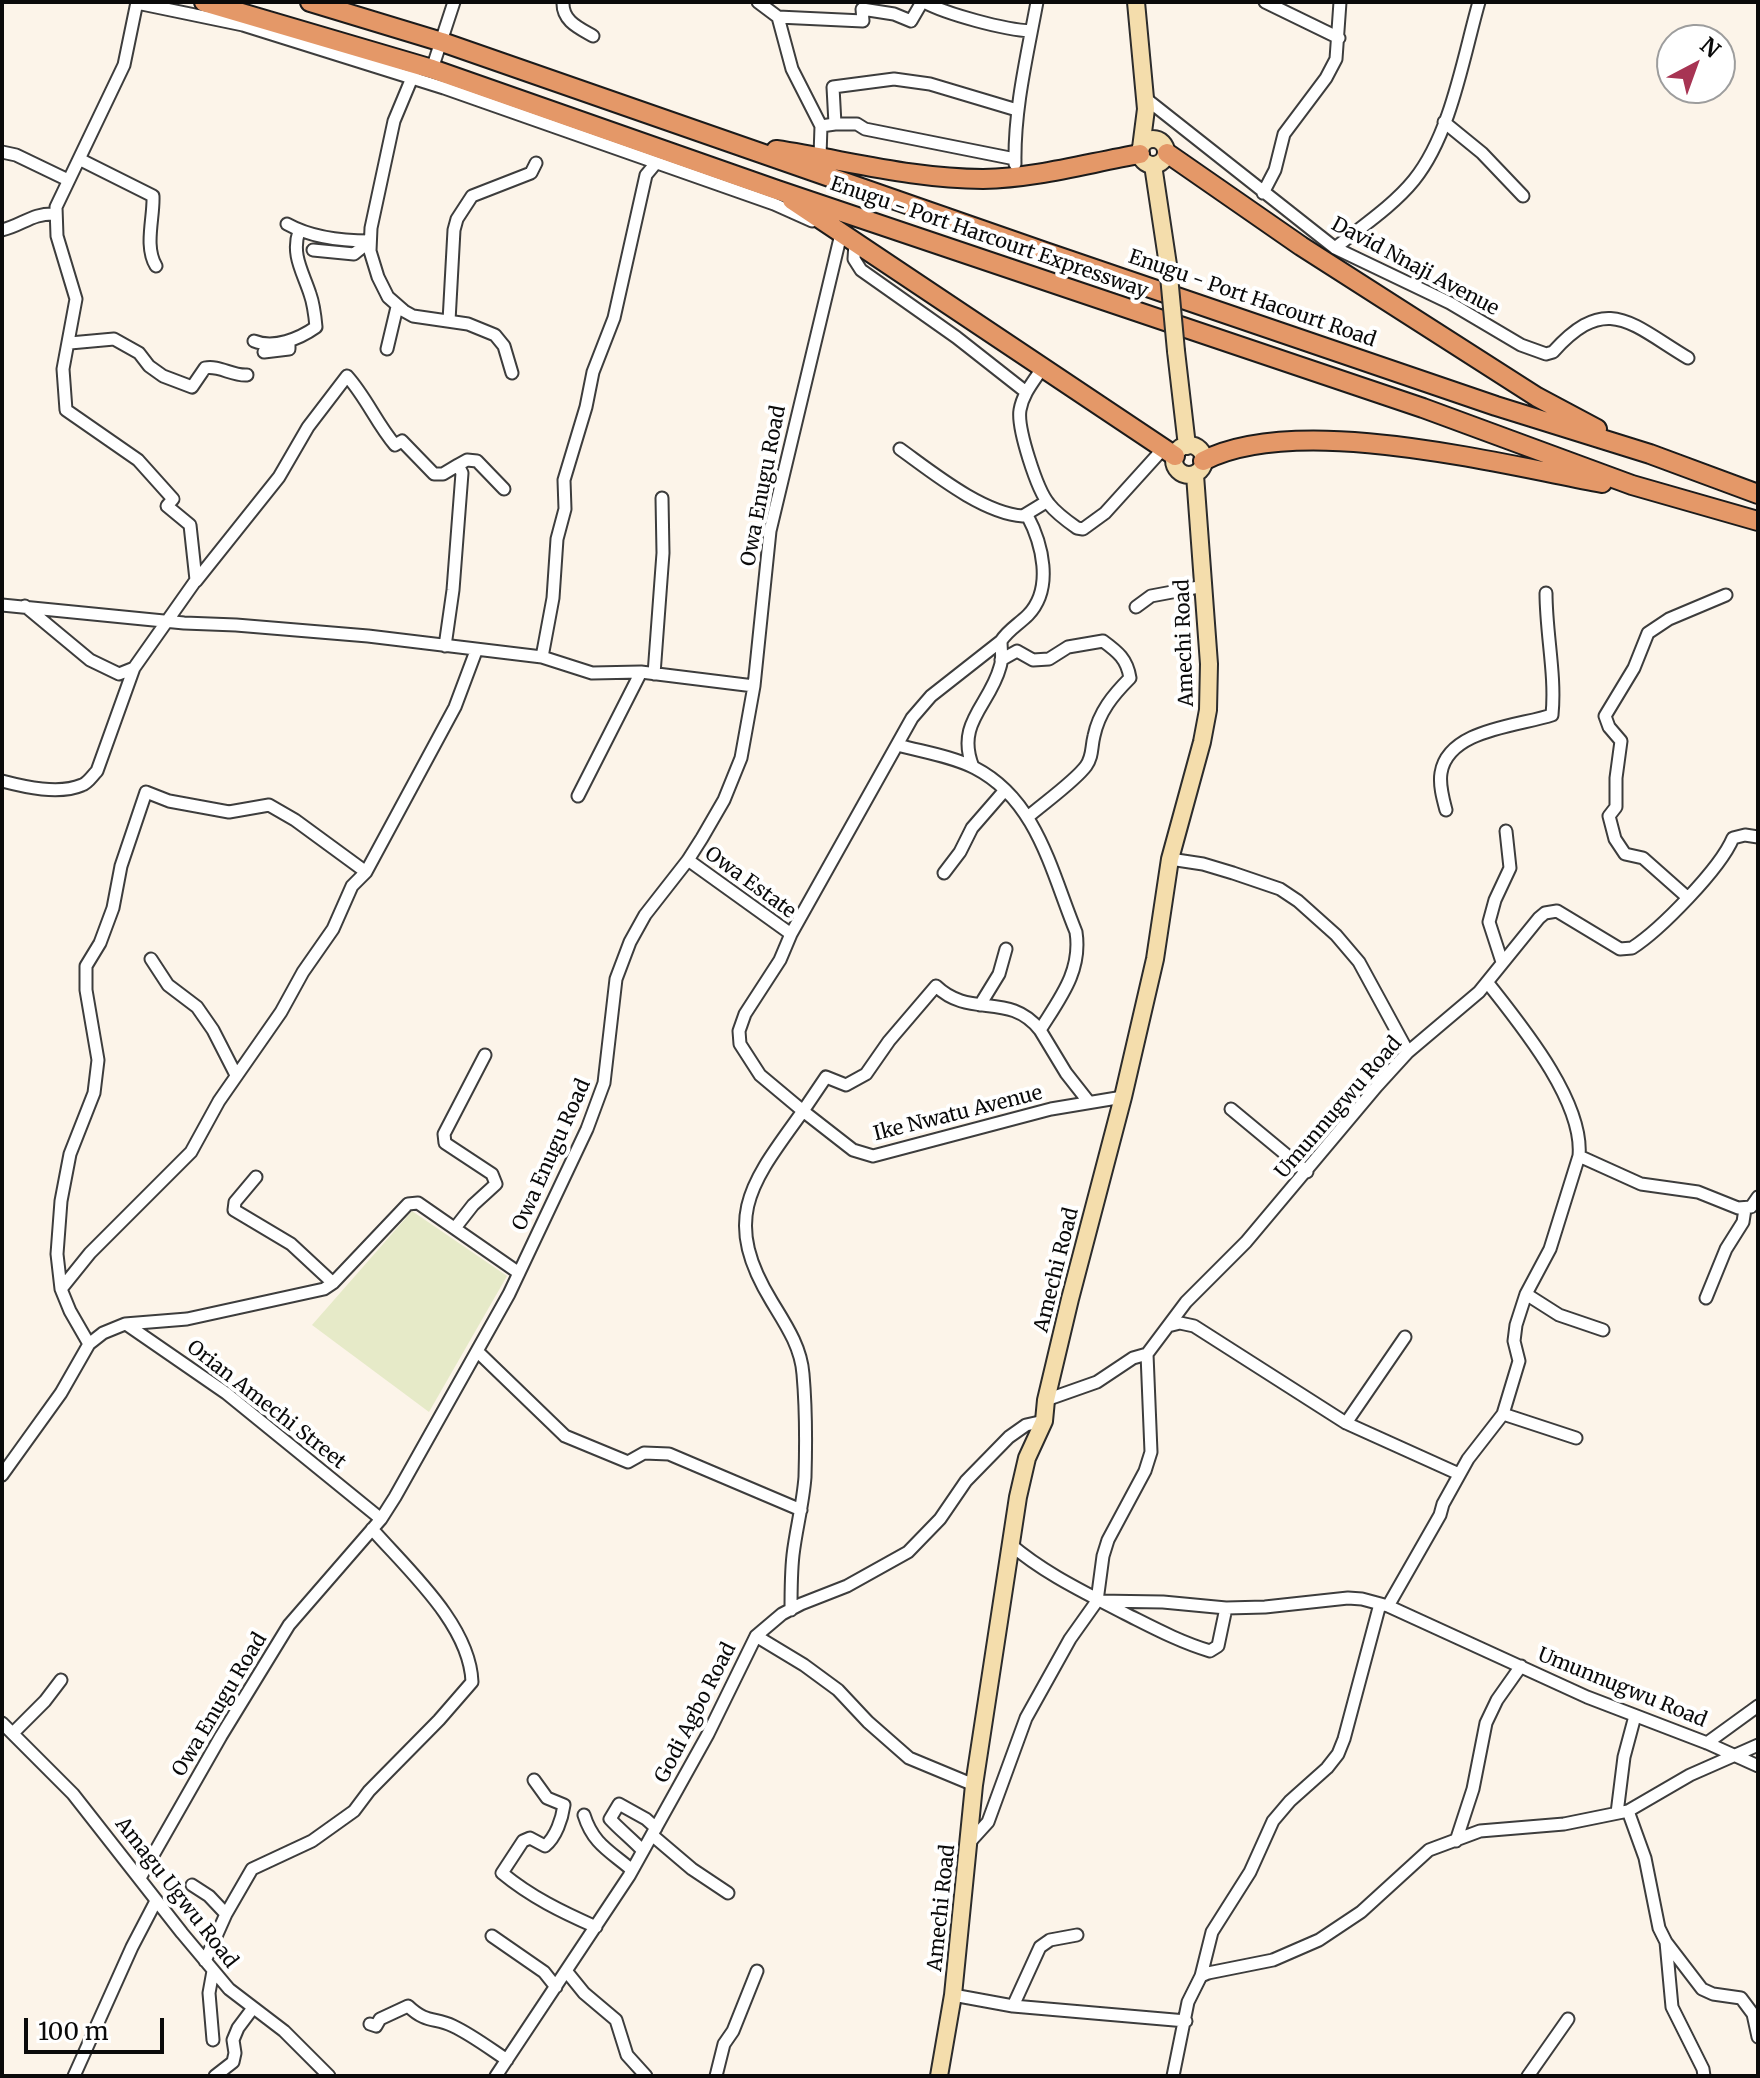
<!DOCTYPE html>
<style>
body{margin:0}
#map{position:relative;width:1760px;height:2078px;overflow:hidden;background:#fcf4e9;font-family:Merriweather,serif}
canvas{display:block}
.frame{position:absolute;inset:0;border:4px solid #0a0a0a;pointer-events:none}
.north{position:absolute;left:1656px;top:24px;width:80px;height:80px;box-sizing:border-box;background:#fff;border:2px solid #9d9d9d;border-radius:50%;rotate:41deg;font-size:22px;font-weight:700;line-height:32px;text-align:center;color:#0a0a0a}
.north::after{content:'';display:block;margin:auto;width:28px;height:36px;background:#a73453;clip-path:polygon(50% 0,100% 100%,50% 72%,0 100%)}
.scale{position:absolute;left:24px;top:2018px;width:140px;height:36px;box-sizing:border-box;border:4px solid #0a0a0a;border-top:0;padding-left:10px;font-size:24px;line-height:28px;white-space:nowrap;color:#0a0a0a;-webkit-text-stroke:6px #fff;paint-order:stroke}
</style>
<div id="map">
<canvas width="1760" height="2078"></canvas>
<div class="frame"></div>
<div class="north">N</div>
<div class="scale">100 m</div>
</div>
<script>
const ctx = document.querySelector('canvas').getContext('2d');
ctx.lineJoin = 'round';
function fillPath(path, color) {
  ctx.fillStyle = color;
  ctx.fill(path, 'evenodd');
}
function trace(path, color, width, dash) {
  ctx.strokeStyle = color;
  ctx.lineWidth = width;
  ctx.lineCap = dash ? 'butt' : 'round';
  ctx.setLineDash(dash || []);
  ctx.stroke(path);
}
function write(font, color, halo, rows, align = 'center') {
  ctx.font = font + ' Merriweather,serif';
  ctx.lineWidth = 8;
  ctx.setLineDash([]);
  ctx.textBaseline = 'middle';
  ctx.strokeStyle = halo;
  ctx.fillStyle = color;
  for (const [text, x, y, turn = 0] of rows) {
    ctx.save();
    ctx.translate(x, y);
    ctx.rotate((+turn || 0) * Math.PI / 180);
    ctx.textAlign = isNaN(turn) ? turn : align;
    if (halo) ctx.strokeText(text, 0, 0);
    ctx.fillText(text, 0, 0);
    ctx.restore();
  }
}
const pitch = new Path2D(`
 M412,1211L507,1276L429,1412L312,1325Z`);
const minor = new Path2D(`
 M563,2C562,21 579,28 593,36
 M758,2L778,17L792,69L821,126L820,156
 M924,2C946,14 1005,30 1031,31
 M1265,2L1339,38
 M137,3L243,25L444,88L774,204L812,221
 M778,17L863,21L862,9L894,14L911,21L922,2
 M432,69L454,2
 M414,73L394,121L371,228L370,251L378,277L388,297L404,311L413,316L468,324L495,335L504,346L512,373
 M1145,98L1335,248L1450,303L1521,345L1546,354L1553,352C1607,292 1631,324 1688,358
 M1444,122L1482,153L1523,196
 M835,124H857L865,129L1015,159
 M821,126L835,124L833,87L894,79L930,84L1017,110
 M2,152L16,155L68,180
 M79,159L153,196C154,218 144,246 156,266
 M1015,164C1014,109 1027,56 1037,2
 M1263,193L1275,170L1284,134L1326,78L1336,59L1340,2
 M287,224C312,238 341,241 370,241
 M2,230C23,225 32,213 55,214
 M855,242L854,259L861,270L956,337L1026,392
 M1335,248C1361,227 1393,206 1414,180C1451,134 1463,58 1479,2
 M313,250L354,254L370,241
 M449,321L454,230L457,219L472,196L531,173L536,163
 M254,341C274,349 299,339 316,327C315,316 314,305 310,294C303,272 291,255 299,231
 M70,343L114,339L139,353L149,366L163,376L192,387L205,368C219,365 232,376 247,375
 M387,349L397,307
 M264,352L289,349V341
 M1043,367C1034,381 1023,393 1020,410C1017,428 1037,490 1049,504C1056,513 1067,521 1077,528L1083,529L1105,513L1162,450
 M900,449C932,472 982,513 1023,516L1046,502
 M458,465L467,460L477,461L504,489
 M196,581L279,477L308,427L347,376C366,397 377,424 395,445L402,441L434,474H443L458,465L462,473L453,590L445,646
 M2,605L184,623L236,625L368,636L542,657L592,673L641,672L754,686
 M25,606L90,660L119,674L134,668
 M1136,607L1151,596L1204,586
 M1001,641L931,696L912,718L791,934L780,960L745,1014L739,1031L740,1044L760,1075L803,1111L826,1077L846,1085L866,1074L889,1041L936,986C970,1019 1009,991 1040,1030
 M542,657L553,598L557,539L565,509L564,480L586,407L593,372L614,318L646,175L656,163
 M1001,660L1017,651L1033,660L1049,659L1068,647L1103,641C1118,652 1127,659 1130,678C1113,695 1099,712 1094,736C1091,748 1093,756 1086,766C1075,781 1044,803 1029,816
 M654,674L663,553L662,498
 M898,745C923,752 951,756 975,768C1037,800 1051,871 1076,932C1082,971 1060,998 1040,1030L1066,1073L1088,1101
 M973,767C955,723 990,705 1000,667C1003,659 1001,650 1001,641C1008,630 1019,624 1028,615C1054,588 1042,543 1027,515
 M2,781C25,787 59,795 82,785C88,783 92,776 97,771L134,668L196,580L190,525L167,506L173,499L138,460L66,410L63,369L76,299L57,236L56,207L124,65L137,2
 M578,796L641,672
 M1446,810C1443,799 1439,785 1441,773C1448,729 1519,726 1552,715C1556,675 1546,634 1546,593
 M1170,859L1203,864L1233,873L1280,889L1298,901L1336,935L1359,962L1408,1052
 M688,860L791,934
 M944,873L960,852L972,828L1005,790
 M1687,897L1643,858L1625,854L1615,839L1609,816L1616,807V778L1621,741L1609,727L1605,716L1634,668L1648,633L1669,619L1726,595
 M151,959L168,985L197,1007L213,1030L236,1075
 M1502,962L1489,922L1495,900L1510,868L1506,831
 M980,1005L999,974L1006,949
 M1231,1109L1307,1172
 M1579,1156L1641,1184L1698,1192L1738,1208L1751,1207L1758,1197
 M256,1177L235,1202L234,1210L291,1244L333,1283
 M455,1228L473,1205L496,1184L492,1174L445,1143L444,1134L485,1055
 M61,1289L90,1253L191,1152L219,1101L281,1012L303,972L333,929L352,886L366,872L455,707L476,651
 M1526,1294L1559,1315L1603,1330
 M1706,1298L1726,1249L1743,1222L1745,1209
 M126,1324L226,1393L381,1519
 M1168,1326L1180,1323L1194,1326L1346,1423L1459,1474
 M89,1344L70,1311L61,1289L57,1254L61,1201L70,1154L94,1093L98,1060L86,990V966L100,943L113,908L121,866L146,792L169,801L229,812L269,805L295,820L366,872
 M478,1352L565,1436L628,1462L644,1453L669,1454L801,1510
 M1046,1400L1097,1382L1133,1358L1147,1354L1186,1302L1246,1242L1377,1086L1408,1052L1479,992L1539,918L1545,913L1557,911L1620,949L1632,948C1660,930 1720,869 1733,838L1745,835L1758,837
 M1503,1414L1576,1438
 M1346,1423L1405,1337
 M2,1475L61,1393L89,1344L103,1333L125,1324L187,1319L324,1289L333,1283L408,1204L418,1203L519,1273
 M1010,1544C1045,1574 1086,1593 1126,1614C1154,1628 1180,1642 1210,1651L1218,1646L1226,1608
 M1097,1601L1163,1602L1226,1608L1265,1607L1348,1598L1362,1599L1388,1606L1587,1697L1707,1743L1758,1766
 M1388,1606L1440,1515L1443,1504L1468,1459L1503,1414L1519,1361L1514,1341L1516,1325L1526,1294L1550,1249L1579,1156C1584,1101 1520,1024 1487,982
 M791,1610C791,1592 791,1573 793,1555C796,1529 803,1504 805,1477C806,1443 806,1408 803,1374C801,1347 786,1325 772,1302C720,1217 752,1182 803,1111L853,1150L873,1156L1051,1109L1123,1097
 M756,1636L804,1665L838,1690L868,1722L909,1758L974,1785
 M2,1723L73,1794L182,1933L229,1989L284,2031L329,2076
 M13,1733L45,1701L61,1680
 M1707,1743L1758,1706
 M534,1780L547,1798L564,1805C562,1819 556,1837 545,1846L530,1838L523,1841L502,1873C531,1897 562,1912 596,1927
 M1628,1811L1645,1858L1659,1928L1666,1942L1702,1989L1713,1994L1741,1998L1753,2014L1758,2037
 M1617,1813L1624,1757L1635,1716
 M584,1815C593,1844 610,1851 632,1870
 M652,1835L692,1869L728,1893
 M1456,1841L1473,1789L1486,1723L1497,1700L1521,1666
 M968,1844L988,1822L1026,1718L1070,1639L1097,1601L1103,1556L1108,1540L1145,1471L1151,1452L1147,1354
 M643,1851C633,1840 620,1830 610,1819L619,1804L646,1819L656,1828
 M140,1878L221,1736L289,1625L381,1519L395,1497L509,1294L587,1129L604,1083L616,979L630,942L645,915L688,860L702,838L724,800L741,758L754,686L770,531L841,234L838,233
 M192,1885L209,1896L226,1914
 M492,1936L544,1972L556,1987
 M1666,1942L1672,2007L1703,2069L1704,2076
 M205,1961L226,1914L252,1869L312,1841L354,1811L369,1791L439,1720L472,1682C470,1625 408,1570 372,1529
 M213,1971L209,1993L213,2040
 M567,1972L584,1993L616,2020L627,2055L646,2076
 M1201,1976L1208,1973L1273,1960L1319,1940L1361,1912L1429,1850L1480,1831L1564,1824L1628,1811L1690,1775L1758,1745
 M953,1995L1013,2006L1186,2021
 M1013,2006L1040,1947L1050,1940L1077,1935
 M370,2024L376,2026L380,2019L408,2006C427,2024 434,2017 453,2026C472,2035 489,2048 507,2060
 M74,2076L132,1947L156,1901
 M215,2076L233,2062L235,2053L233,2040L238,2028L253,2008
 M496,2076L629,1876L708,1734L756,1636L782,1614L801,1604L847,1586L908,1552L940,1519L966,1481L1009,1437L1026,1425L1044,1421
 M716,2076L724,2044L733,2031L757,1971
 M1173,2076L1188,2002L1201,1976L1212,1932L1250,1872L1273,1821L1290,1801L1327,1768L1338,1754L1344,1739L1380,1604
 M1528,2076L1568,2019`);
const secondary = new Path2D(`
 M1136,2L1146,109L1141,148
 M1140 152a13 13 0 1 1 26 0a13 13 0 1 1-26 0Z
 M1153,165L1168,265
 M1176,351L1187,446
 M1174 460a15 15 0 1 1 30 0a15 15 0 1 1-30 0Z
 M939,2076L953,1995L974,1785L1018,1497L1027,1458L1044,1421L1046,1400L1070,1299L1123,1097L1155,959L1170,859L1202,742L1208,710L1209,664L1195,475`);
const trunk = new Path2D(`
 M204,2L432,69L777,190L1423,408L1632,485L1758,521
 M310,2L442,42L1045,252L1496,406L1650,454L1758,494
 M776,150C844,160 913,179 983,179C1037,178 1088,163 1140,154
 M1167,153L1301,246L1537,397L1597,429
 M792,200L1175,456
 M1203,461C1297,412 1500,464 1602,483`);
const secondaryBridge = new Path2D(`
 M1168,265L1176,351`);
const streetNames = [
 ["Enugu - Port Harcourt Expressway",989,238,19],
 ["David Nnaji Avenue",1415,267,28],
 ["Enugu - Port Hacourt Road",1252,299,19],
 ["Owa Enugu Road",764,486,-79],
 ["Amechi Road",1185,643,-92],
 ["Owa Estate",750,883,36],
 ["Umunnugwu Road",1339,1108,-49],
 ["Ike Nwatu Avenue",958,1114,-14],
 ["Owa Enugu Road",552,1155,-66],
 ["Amechi Road",1057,1270,-76],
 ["Orian Amechi Street",266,1405,38],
 ["Umunnugwu Road",1622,1688,22],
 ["Owa Enugu Road",220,1705,-59],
 ["Godi Agbo Road",696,1713,-63],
 ["Amagu Ugwu Road",176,1893,52],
 ["Amechi Road",942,1908,-84]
];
fillPath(pitch, '#e6eac8');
trace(minor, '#3d3d3d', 15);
trace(secondary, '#2c2c2c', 20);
trace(trunk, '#1b1b1b', 22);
trace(minor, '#fff', 11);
trace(secondary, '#f4ddac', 16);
trace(trunk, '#e49868', 18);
trace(secondaryBridge, '#2c2c2c', 20, []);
trace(secondaryBridge, '#f4ddac', 16);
write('20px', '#0a0a0a', '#fff', streetNames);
</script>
